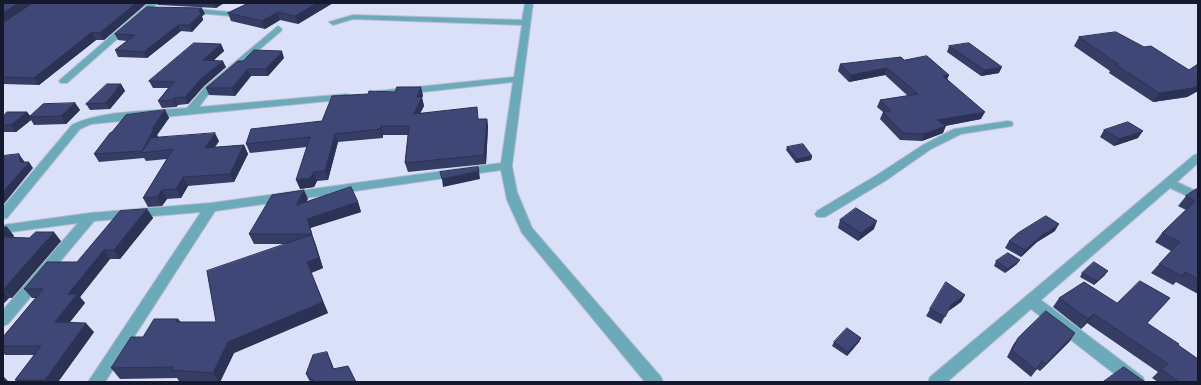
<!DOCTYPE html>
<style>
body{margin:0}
#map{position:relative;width:1201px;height:385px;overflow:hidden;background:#dae0f7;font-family:"Sofia Sans Condensed",sans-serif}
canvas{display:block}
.frame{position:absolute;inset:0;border:4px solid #16192e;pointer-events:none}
</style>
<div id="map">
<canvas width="1201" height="385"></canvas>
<div class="frame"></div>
</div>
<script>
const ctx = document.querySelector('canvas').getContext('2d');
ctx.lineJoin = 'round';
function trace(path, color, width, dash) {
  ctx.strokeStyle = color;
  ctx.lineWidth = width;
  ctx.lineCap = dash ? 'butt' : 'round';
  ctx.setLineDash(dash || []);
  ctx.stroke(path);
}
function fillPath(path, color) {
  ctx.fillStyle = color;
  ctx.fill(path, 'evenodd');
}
const minor = new Path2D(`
 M149,3H158L67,83H61L59,81L61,79Z
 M525,3H533L512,166L517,192L532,228L661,377L663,382H645L522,233L507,200L501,170L215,211L105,382H88L201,212L94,221L8,324L3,326V310L78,223L3,233V225L90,213L211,203L501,163L513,82L377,97L372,94L377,91L514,77L522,25L353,19L333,25L329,22L353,15L522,20Z
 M185,8L230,12L234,14L230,16L188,12H185Z
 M278,26L282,29L281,31L211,91L199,107L346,94L350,95L351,97L350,99L91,124L80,129L7,218L3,219V207L72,125C102,110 153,111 187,108L205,87Z
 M1008,121L1012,122L1013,124L1012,126L961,134L931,149L885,181L825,217H817L815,214L817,211L877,175L923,145L954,129Z
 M1198,154V163L1177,182L1198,192V201L1170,188L1041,300L1143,377L1145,382H1125L1031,309L947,382H928L930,377L1194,155Z`);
const wall = new Path2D(`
 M3,3H147L104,40H96L39,85L3,84Z
 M156,3H224L216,8L158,5Z
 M249,3H333L298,24L280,20L265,29L231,21L228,13Z
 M205,14L202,16L203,20L192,32L181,31L147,58L118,57L115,50L127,41L118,40L115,34Z
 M1079,37L1144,47L1189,70L1198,64V91L1187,97L1153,102L1109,73L1110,71L1074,46Z
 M221,44L224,51L214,60L226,67L204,86L188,104L178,105L176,107L162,108L158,101L168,88H153L149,81Z
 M949,46L999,73L981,76L947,52Z
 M284,58L268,76H251L235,96L209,95L206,88L243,61Z
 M904,60L949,75L947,79L981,119L945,126L943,133L922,141L900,140L880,119L883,112L877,107L880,100L908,96L885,75L849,82L838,71L840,64Z
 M121,84L125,91L110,109L90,110L86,104Z
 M423,95L422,98L424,106L420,113L479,119H487L488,127L486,164L408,172L405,163L408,135H383V138L338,142L328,180L317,181L314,187L300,189L307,147L250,153L246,144L322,121Z
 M75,103L80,110L66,124L34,125L31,120L16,132H3V117L27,112L30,116Z
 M165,110L169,118L157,135L158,137L219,141L215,147L244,145L248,154L234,182L188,186L181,198L167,199L162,206L148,207L143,198L167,159L146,161L144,158L99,162L94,154L112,132Z
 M1104,130L1138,138L1114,146L1100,137Z
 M787,147L812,156L811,160L796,163L786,150Z
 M1198,188V294L1176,282L1173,285L1151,273L1171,251L1155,242L1162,233L1186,210L1178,206L1186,196Z
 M308,199L306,201L358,202L361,212L310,228L323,268L311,273L328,313L234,353L220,382H201L179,381L177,378L120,379L111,368L178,319L181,322H216L286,244H254L249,234Z
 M147,209L153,218L120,259H110L80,297L85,303L69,323L94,332L58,382H18L15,380L34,355H5L3,352V337L36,298H32L24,289L77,262Z
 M840,220L874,229L858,241L838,228Z
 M3,227H7L14,236L12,238L61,241L12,298H9L3,304Z
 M1055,231L1037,242L1021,257L1005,248L1009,241Z
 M996,261L1017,264L1005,273L994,266Z
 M1082,273L1105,275L1094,285L1080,277Z
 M965,295L961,302L947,312L941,324L926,316L930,309Z
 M1059,298L1117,303L1170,298L1147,323L1178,345L1198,382H1158L1152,378L1158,372L1087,323L1081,329L1053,307Z
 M861,338L859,342L847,356L832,346L834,342Z
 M1018,338L1070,341L1040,371L1037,369L1031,377L1007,357L1013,345Z
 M330,359L334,369L356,382H311L309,380L306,374Z`);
const shadedWall = new Path2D(`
 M19,3H33L3,23V13Z
 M136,3H147L104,40L100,33Z
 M214,3H224L216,8Z
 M317,3H333L298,24L295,16Z
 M202,8L205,14L202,16L203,20L192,32L189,25L199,10Z
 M278,12L280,20L265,29L262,21Z
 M178,25L181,31L147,58L144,52Z
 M92,32L96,40L39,85L34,78Z
 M221,44L224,51L206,67L203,60Z
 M282,51L284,58L268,76L266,69Z
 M223,61L226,67L204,86L188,104L185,97L201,79Z
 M1002,67L999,73L981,76L984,70Z
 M887,68L885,75L849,82L851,75Z
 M248,69L251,76L235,96L232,88Z
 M949,75L946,82L943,76Z
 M121,84L125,91L110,109L106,103Z
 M1198,85V91L1187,97L1153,102L1159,93Z
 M421,87L423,95L422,98L424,106L416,122L414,114L417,97Z
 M174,98L178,105L176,107L173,100Z
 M75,103L80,110L66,124L61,116Z
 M165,110L169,118L157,135L158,136L150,152H144L152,129Z
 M27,112L31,117H29L31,120L16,132L11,125Z
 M985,112L981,119L934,128L937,120Z
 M487,119L488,127L486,164L484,155Z
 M381,126L383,135V138L380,129Z
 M946,126L943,133L922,141L924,134Z
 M1143,131L1138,138L1114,146L1119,139Z
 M215,133L219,141L209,156L205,148Z
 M335,134L338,142L328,180L325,171Z
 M244,145L248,154L234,182L230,174Z
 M19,154L24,161L25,167L29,162L33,168L3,205V192L20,162Z
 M812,156L811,160L796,163L797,159Z
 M479,171L480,179L443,187L442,179Z
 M314,172L317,181L314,187L300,189L296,180Z
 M183,177L188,186L181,198L176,189Z
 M162,190L167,199L162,206L157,197Z
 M304,190L308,199L300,214L296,205Z
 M358,202L361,212L310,228L315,244L307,219Z
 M147,209L153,218L120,259L114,250Z
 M877,221L874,229L858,241L861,233Z
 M1059,224L1055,231L1037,242L1021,257L1025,250L1041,236Z
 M7,227L14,236L4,246L3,245V230Z
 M54,232L61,241L12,298L4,289Z
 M312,235L316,245L323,268L311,273L328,313L234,353L220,382H219L213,373L228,342L307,262Z
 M104,250L110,259L80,297L85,303L63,331L55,322L68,294Z
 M1020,260L1017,264L1005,273L1008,269Z
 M1108,271L1105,275L1094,285L1097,281Z
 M3,290L9,298L3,304Z
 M965,295L961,302L947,312L951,305Z
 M1094,314L1087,323L1081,329L1088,319Z
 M178,319L186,330L176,322Z
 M86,323L94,332L58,382H47L45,380Z
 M1075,333L1070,341L1040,371L1046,364Z
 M861,338L859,342L847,356L848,352Z
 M327,352L330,359L336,375L333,369Z
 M4,377L9,382H3V378Z`);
const building = new Path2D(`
 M3,3H19L3,13Z
 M33,3H136L100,33L92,32L34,78L3,77V23Z
 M249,3H317L295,16L278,12L262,21L228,13Z
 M147,7L202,8L199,10L201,14L189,25H178L144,52L115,50L135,35L115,34Z
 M1116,32L1144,47L1151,46L1189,70L1198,64V85L1193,88L1159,93L1115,64H1118L1079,37Z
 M194,43L221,44L203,60L223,61L201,79L185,97L174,98L173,100L158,101L174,82L149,81Z
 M969,43L1002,67L984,70L949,46Z
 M254,50L282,51L266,69H248L232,88H206L238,61H243Z
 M927,56L949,75L943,76L985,112L937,120L946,126L924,134L903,133L883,112L891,111L880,100L918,94L887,68L851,75L840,64L901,57L904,60Z
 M107,84H121L106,103L86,104Z
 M397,87H421L417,97H422L414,114L477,107L478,119H487L484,155L405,163L409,126H381L380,129L335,134L325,171L314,172L310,178L296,180L310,137L246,144L251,129L322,121L332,96L368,94L369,91L395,92Z
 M75,103L61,116L29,117L43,104Z
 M165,110L152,129H154L142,151L94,154L110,133L112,132L126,115Z
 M7,112H27L11,125H3V117Z
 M1128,122L1143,131L1119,139L1104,130Z
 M215,133L205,148L244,145L230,174L183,177L176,189L162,190L157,197L143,198L173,149L141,153L151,138Z
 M803,144L812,156L797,159L787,147Z
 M19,154L20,162H29L3,192V156Z
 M478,167L479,171L442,179L440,172Z
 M351,187L358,202L307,219L312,234H249L272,195L304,190L296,205Z
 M1196,189H1198V279L1185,272L1182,276L1159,264L1180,242L1162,233L1195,201L1186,196Z
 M856,208L877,221L861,233L840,220Z
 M147,209L114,250H104L68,294H77L55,322L86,323L45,380H15L41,346H3V337L43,289H24L47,262H77L120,211Z
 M1046,216L1059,224L1041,236L1025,250L1009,241L1018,233Z
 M3,227H7L3,230Z
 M36,232H54L4,289H3V237L29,238Z
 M312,235L319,258L307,262L323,302L228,342L213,373L171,370L173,367L111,368L131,337H143L154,319H178L176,322H216L207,271Z
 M1008,253L1020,260L1008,269L996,261Z
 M1094,262L1108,271L1097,281L1082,273Z
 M1140,281L1170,298L1147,323L1179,344L1178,345L1198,359V382H1179L1161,369L1168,364L1094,314L1088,319L1059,298L1084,282L1117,303Z
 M946,282L965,295L951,305L945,317L930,309Z
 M1046,311L1075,333L1046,364L1042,361L1036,370L1012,350L1018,338Z
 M847,328L861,338L848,352L834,342Z
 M327,352L333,369L348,366L356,382H315L306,374L313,355Z
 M1124,367L1145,382H1103Z`);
trace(minor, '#b7bcd3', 2);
fillPath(minor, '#6daab9');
fillPath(wall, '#353d65');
fillPath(shadedWall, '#2b3253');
fillPath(building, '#3e4776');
trace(building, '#2b3253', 1);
</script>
